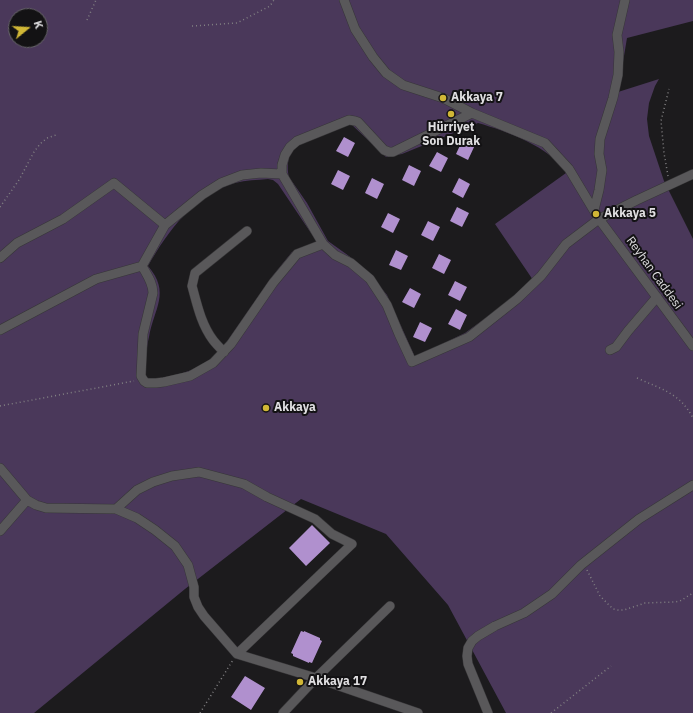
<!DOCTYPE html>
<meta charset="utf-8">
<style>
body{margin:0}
#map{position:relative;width:693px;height:713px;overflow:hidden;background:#1c1b1d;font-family:"IBM Plex Sans",sans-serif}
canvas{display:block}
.north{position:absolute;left:8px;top:8px;width:40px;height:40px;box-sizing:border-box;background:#131214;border:1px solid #656466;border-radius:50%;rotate:72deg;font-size:11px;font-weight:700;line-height:16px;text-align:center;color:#e1e0e2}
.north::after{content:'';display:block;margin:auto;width:14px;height:18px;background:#d1b736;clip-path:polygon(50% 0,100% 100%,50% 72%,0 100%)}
</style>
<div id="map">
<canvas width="693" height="713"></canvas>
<div class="north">K</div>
</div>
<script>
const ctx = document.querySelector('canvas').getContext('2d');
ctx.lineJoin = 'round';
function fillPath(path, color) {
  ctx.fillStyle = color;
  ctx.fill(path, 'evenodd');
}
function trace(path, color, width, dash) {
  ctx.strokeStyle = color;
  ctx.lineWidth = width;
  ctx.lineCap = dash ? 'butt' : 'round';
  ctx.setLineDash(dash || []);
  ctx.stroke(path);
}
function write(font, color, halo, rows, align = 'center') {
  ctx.font = font + ' "IBM Plex Sans",sans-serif';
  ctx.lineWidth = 4;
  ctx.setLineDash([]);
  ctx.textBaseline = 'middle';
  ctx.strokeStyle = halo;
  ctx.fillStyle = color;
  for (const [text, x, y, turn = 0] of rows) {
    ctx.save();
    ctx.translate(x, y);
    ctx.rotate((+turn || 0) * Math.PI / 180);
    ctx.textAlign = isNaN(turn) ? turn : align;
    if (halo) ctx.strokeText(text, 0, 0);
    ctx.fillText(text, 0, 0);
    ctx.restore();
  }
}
const green = new Path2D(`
 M0,0H693V21L627,38L618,92L659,79L655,86L649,103L647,119L649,136L664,181L693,239V713H506L448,605L386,534L301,499L185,589L34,713H0ZM16,16H40V40H16ZM478,123C506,131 551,147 566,173L495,224L533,280L505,304L465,333L415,357L387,295L369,273L359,264L349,256L328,241L307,203L289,177C286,164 289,148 301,141C305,139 311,138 316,136C328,132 340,128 351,124L386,157L402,154ZM268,179L273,180L278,184L317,242L292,252L271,278L219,353L200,367L177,375L153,380L148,378L145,375C146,362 146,349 149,337C154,308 171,293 148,266C168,231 194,195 235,183C246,180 257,180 268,179Z`);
const building = new Path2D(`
 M344,137L355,143L348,157L336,151Z
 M463,139L475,145L468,160L456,154Z
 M437,152L448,158L441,172L429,166Z
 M409,165L421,171L414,186L402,180Z
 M338,170L350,176L343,190L331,184Z
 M372,178L384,184L377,199L365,193Z
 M459,178L470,184L463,198L452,192Z
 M457,207L469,213L462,227L450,221Z
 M388,213L400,219L393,233L381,227Z
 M428,221L440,227L433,241L421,235Z
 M396,250L408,256L401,270L389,265Z
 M439,254L451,260L444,274L432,268Z
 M455,281L467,287L460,301L448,295Z
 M410,288L421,294L414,308L402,302Z
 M456,309L467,315L460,330L448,324Z
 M420,322L432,328L425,342L413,337Z
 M312,525L330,543L306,566L289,548Z
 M301,631L304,632V631L320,638V640L322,641L312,663L309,662V663L293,656V654L291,653Z
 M245,676L265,688L251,710L231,697Z`);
const path = new Path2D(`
 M87,20L96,0
 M192,26L237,23L270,6L274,0
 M668,176L664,153L661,121L669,89
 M0,207L19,180L34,152L40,144L47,138L56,135
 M637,378C661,389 680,393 693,418
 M0,406L134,381
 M587,570L600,596L613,609L618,610H624L645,603L675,602L680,601L693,593
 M200,713L233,660
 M551,713L611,666`);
const minor = new Path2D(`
 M344,0L355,29L373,57L386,73L403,85L443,98L472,113L545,143L569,169L599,219L693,346
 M472,113L393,152H389L384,150L358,122L355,121L349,120L297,141L290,147L285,155L282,165V174L323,244L335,255L351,263L370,279L387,305L399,334L412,362L469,337L517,299L541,276L566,244L599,219L637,200L693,174
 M594,210L599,190L602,170L599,154L600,139L613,98L618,75L619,52L617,35L625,0
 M0,258L17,243L63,219L114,183L165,225
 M142,266C147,275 153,283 153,293L143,334L141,376L144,381L147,383H156L164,382L190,376L213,363L231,344L273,283L297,254L323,244
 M0,330L96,279L142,266L165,225L202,195L221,183L242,175L261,173L282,174
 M610,350L616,347L628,331L657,297
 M224,352C220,348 216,344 213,340C201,324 197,304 192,286L195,273L247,231
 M0,468L27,500L36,505L46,508L116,509L137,518L155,530L175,546L188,565L194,587V597L198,607L204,616L237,654L316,678L418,713
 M116,509L137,490L153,482L172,476L199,472L244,484L267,497L315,519L332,534L352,544L237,654
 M0,531L27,500
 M283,713L316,678L390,606
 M488,713L468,664L467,656L468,648L472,641L478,636L495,626L524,613L552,594L581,565L639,519L693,485`);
const markers = [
 [443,98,4,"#d1b736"],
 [451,114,4,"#d1b736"],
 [596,214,4,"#d1b736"],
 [266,408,4,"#d1b736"],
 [300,682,4,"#d1b736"]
];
const poiNames = [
 ["Akkaya 7",451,98],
 ["Hürriyet",451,128,"center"],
 ["Son Durak",451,142,"center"],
 ["Akkaya 5",604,214],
 ["Akkaya",274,408],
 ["Akkaya 17",308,682]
];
const streetNames = [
 ["Reyhan Caddesi",654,273,54]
];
fillPath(green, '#4a385a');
fillPath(building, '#b090ce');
trace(minor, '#373638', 10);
trace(path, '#828183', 1.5, [1, 3]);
trace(minor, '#59585a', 9);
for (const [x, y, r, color] of markers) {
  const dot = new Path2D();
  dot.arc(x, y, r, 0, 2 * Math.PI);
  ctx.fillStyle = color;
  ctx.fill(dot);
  trace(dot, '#131214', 1.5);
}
write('bold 12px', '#e1e0e2', '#131214', poiNames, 'left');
write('12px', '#e1e0e2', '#131214', streetNames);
</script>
